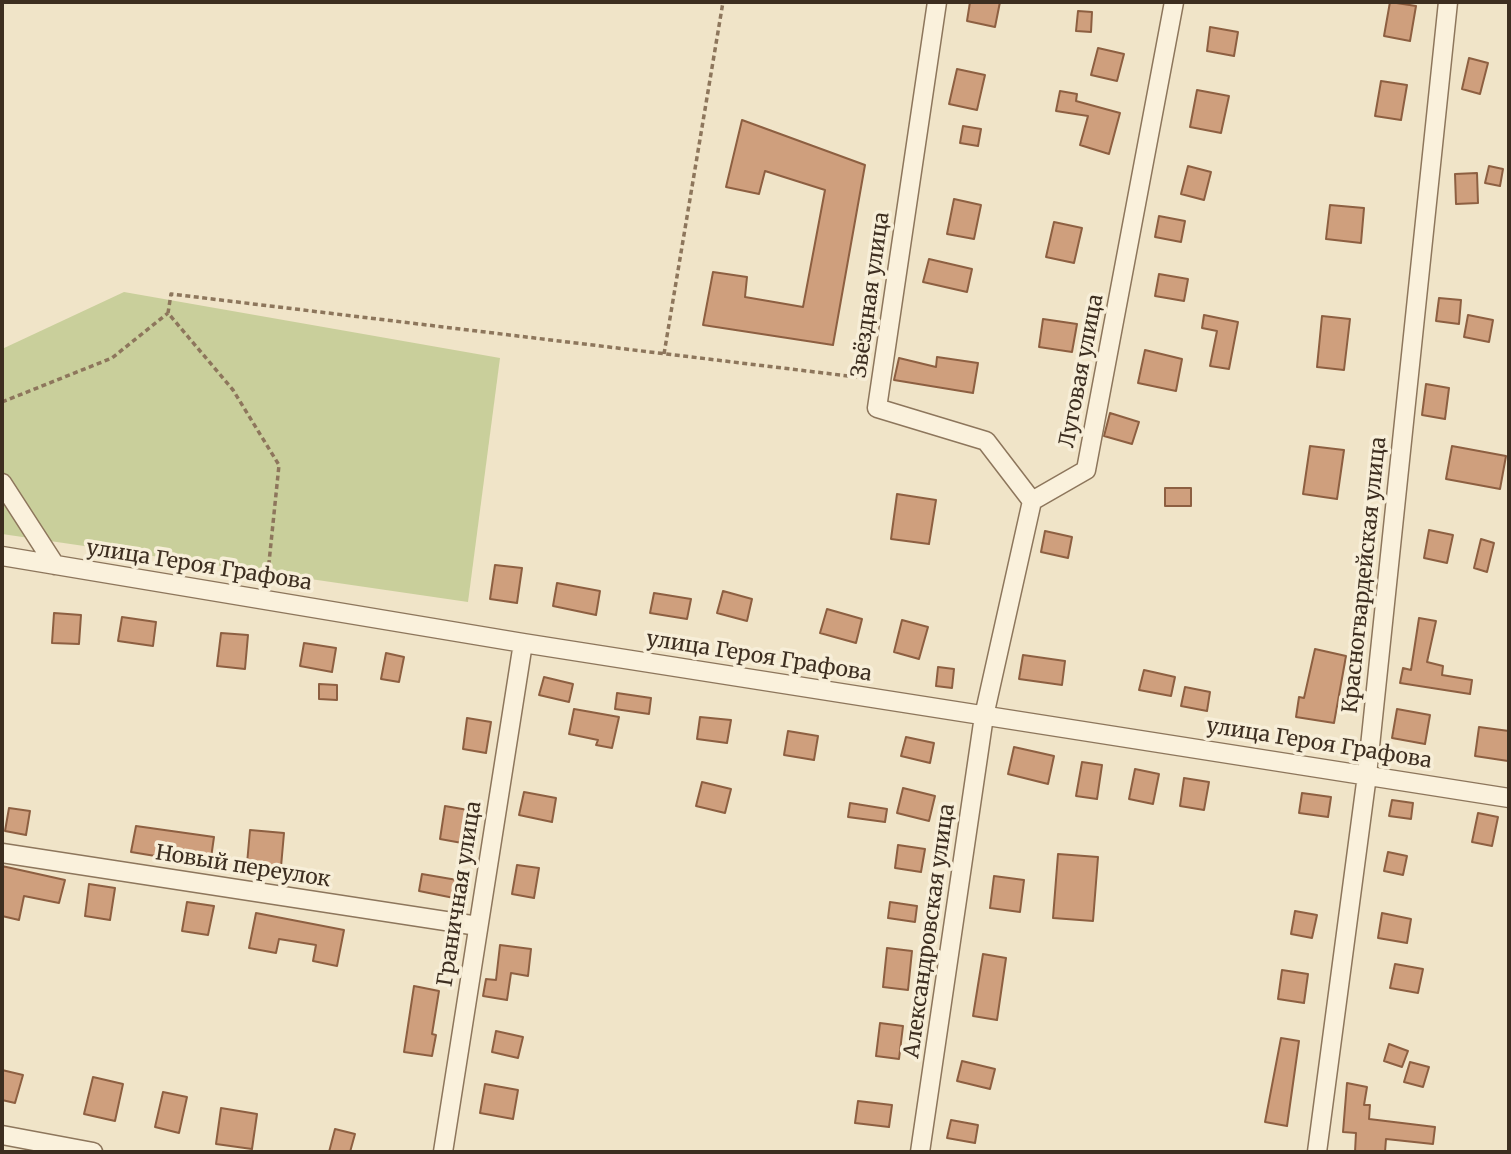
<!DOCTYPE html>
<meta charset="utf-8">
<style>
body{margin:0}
#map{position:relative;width:1511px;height:1154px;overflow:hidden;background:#f0e4c8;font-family:Merriweather,serif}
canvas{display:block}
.frame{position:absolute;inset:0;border:4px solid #3d2e20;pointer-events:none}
</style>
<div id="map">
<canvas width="1511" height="1154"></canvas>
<div class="frame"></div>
</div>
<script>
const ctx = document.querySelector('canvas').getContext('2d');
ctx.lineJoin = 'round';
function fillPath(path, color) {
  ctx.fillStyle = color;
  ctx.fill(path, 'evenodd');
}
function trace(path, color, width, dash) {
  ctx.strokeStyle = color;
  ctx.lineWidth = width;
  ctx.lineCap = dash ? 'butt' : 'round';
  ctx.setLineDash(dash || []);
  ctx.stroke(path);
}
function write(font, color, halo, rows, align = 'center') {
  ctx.font = font + ' Merriweather,serif';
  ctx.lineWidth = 7;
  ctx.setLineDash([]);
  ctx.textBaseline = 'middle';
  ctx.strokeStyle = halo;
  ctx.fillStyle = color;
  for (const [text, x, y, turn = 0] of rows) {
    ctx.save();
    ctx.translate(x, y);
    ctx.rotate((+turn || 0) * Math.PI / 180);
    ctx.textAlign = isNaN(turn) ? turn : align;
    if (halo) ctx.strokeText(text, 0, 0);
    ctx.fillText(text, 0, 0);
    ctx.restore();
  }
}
const green = new Path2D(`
 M124,292L500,358L468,602L2,534V349Z`);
const building = new Path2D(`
 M970,2H1000L995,27L967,21Z
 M1390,2L1416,6L1410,41L1384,36Z
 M1078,11L1092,12L1091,32L1076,31Z
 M1210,27L1238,32L1234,56L1207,51Z
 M1098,48L1124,54L1117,81L1091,75Z
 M1469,58L1488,63L1480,94L1462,89Z
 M957,69L985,75L977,110L949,104Z
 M1381,81L1407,85L1401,120L1375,116Z
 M1197,90L1229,96L1221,133L1190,127Z
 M1060,91L1077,94L1076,101L1120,113L1109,154L1080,145L1088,116L1056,111Z
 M742,120L865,165L833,345L703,325L713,272L747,277L745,297L803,307L825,190L765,171L759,194L726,187Z
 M963,126L981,129L978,146L960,143Z
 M1188,166L1211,172L1204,200L1181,194Z
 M1489,166L1503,169L1500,186L1485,183Z
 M1477,173L1478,203L1456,204L1455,174Z
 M954,199L981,205L974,239L947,234Z
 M1330,205L1364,208L1361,243L1326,239Z
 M1159,216L1185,221L1181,242L1155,237Z
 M1054,222L1082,228L1074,263L1046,257Z
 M929,259L972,269L967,292L923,282Z
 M1159,274L1188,279L1184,301L1155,296Z
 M1439,298L1461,300L1459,324L1436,321Z
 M1204,315L1238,322L1229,369L1210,366L1217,331L1202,328Z
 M1468,315L1493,320L1489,342L1464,337Z
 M1322,316L1350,319L1344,370L1317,367Z
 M1043,319L1077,324L1072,352L1039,347Z
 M1145,350L1182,359L1176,391L1138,383Z
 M937,357L978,363L973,393L894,380L899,358L936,367Z
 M1426,384L1449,388L1445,419L1422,415Z
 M1110,413L1139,422L1132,444L1104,436Z
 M1310,446L1344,450L1337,499L1303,494Z
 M1452,446L1506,456L1500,489L1446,479Z
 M1165,488H1191V506H1165Z
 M897,494L936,500L929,544L891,539Z
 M1429,530L1453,535L1447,563L1424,558Z
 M1045,531L1072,537L1068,558L1041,552Z
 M1481,539L1494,543L1487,572L1474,568Z
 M495,565L522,568L517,603L490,599Z
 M557,583L600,591L596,615L553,606Z
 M723,591L752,599L747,621L717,613Z
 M654,593L691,599L687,619L650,613Z
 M827,609L862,619L856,643L820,633Z
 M54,613L81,615L79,644L52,643Z
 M122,617L156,622L153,646L118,641Z
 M1419,618L1436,621L1427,662L1443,666L1442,675L1472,680L1470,694L1400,683L1403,668L1411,670Z
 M902,620L928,627L919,659L894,652Z
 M221,633L248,635L245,669L217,666Z
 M304,643L336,648L332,672L300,666Z
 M1315,649L1346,656L1334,723L1296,717L1299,697L1304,698Z
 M386,653L404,657L399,682L381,679Z
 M1023,655L1065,661L1062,685L1019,679Z
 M938,667L954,669L952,688L936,686Z
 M1144,670L1175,677L1171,696L1139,690Z
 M544,677L573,684L569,702L539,695Z
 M319,684L337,685V700L319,699Z
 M1185,687L1210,692L1207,711L1181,706Z
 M617,693L651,698L649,714L615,709Z
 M574,709L619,717L612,748L596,745L598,740L569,734Z
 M1397,709L1430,715L1425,744L1392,738Z
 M700,717L731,720L727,743L697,739Z
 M467,718L491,722L486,753L463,749Z
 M1479,727L1509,731L1508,761L1475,756Z
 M788,731L818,736L814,760L784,755Z
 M906,737L934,743L930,763L901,756Z
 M1014,747L1054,756L1048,784L1008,774Z
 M1082,762L1102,765L1097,799L1076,796Z
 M1135,769L1159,774L1153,804L1129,799Z
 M1184,778L1209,782L1204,810L1180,806Z
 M702,782L731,789L725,813L696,806Z
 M903,788L935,796L929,821L897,813Z
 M524,792L556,798L552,822L519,815Z
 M1302,793L1331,797L1328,817L1299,813Z
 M1392,800L1413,803L1411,819L1389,816Z
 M850,803L887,809L885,822L848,817Z
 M445,806L468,810L462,843L440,839Z
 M9,808L30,811L26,835L5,831Z
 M1478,813L1498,817L1492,846L1472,842Z
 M136,826L214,837L210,865L131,852Z
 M250,830L284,833L280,878L246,875Z
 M898,845L925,849L921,872L895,868Z
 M1388,852L1407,856L1403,875L1384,871Z
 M1058,854L1098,857L1093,921L1053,918Z
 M517,865L539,868L534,898L512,894Z
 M2,866L65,880L59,903L24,896L19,920L2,916Z
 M422,874L457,880L454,898L419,891Z
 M994,876L1024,880L1020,912L990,908Z
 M89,884L115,888L110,920L85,916Z
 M187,902L214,906L208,935L182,931Z
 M890,902L917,906L915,922L888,918Z
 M1295,911L1317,915L1312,938L1291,934Z
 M256,913L344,930L337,966L313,961L316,945L279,939L276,953L249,948Z
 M1382,913L1411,919L1407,943L1378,938Z
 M500,945L531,949L528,976L511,973L507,1000L483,996L486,979L496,980Z
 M887,948L912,951L908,990L883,987Z
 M983,954L1006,958L997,1020L973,1016Z
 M1395,964L1423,969L1418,993L1390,988Z
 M1282,970L1308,974L1304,1003L1278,999Z
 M414,986L439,991L432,1034L436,1035L432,1056L404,1052Z
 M880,1023L903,1026L899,1059L876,1056Z
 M496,1031L523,1037L518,1058L492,1052Z
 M1281,1038L1299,1041L1287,1126L1265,1122Z
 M1389,1044L1408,1051L1402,1067L1384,1061Z
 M962,1061L995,1069L990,1089L957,1081Z
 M1410,1062L1429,1067L1423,1087L1404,1082Z
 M2,1070L23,1075L15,1103L2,1100Z
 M93,1077L123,1084L115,1121L84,1114Z
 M1347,1083L1367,1087L1364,1105H1370L1369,1119L1435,1127L1433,1144L1386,1139L1385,1152H1355L1356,1133L1343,1132Z
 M485,1084L518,1090L513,1119L480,1113Z
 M163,1092L187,1097L179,1133L155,1127Z
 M858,1101L892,1105L889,1127L855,1123Z
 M221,1108L257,1114L252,1149L216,1144Z
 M951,1120L978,1125L975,1143L947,1138Z
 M335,1129L355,1134L350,1152H329Z`);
const path = new Path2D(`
 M664,354L723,2
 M2,402L112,358L168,313
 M267,582L279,465L233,390L168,313L171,294L865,378`);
const street = new Path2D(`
 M937,2L877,408L986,441L1032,501
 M2,483L55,565
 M2,556L523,643L1509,798
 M2,853L478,926
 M2,1135L93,1152
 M443,1152L523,643
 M920,1152L984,716L1032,501L1086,470L1174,2
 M1317,1152L1367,775L1448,2`);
const streetNames = [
 ["Звёздная улица",871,295,-82],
 ["Луговая улица",1082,371,-79],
 ["улица Героя Графова",199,566,9],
 ["Красногвардейская улица",1365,575,-84],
 ["улица Героя Графова",759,657,9],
 ["улица Героя Графова",1319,744,9],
 ["Новый переулок",243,867,9],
 ["Граничная улица",460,894,-81],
 ["Александровская улица",930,931,-82]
];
fillPath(green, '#c9cf9b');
fillPath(building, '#cf9f7d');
trace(building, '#8d5f41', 2);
trace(street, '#8d765c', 21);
trace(path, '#8d765c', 3.5, [5, 3.5]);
trace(street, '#faf1dc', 18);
write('21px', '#3d2e20', '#f7eed8', streetNames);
</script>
